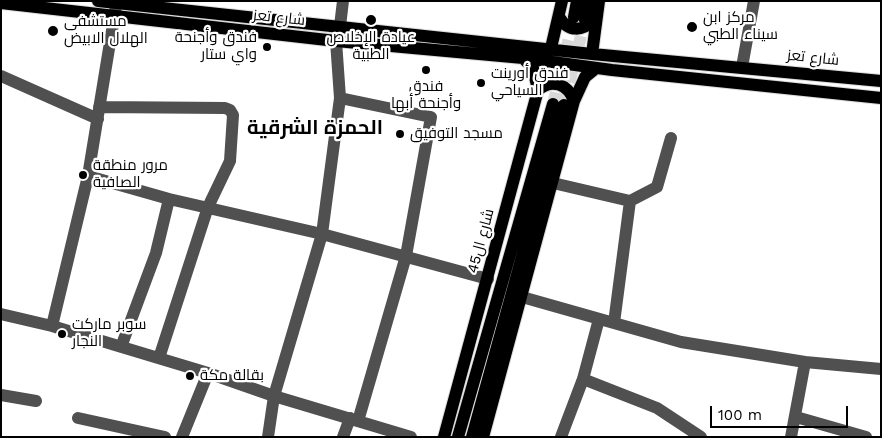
<!DOCTYPE html>
<meta charset="utf-8">
<style>
body{margin:0}
#map{position:relative;width:882px;height:438px;overflow:hidden;background:#fff;font-family:"Work Sans",sans-serif}
canvas{display:block}
.frame{position:absolute;inset:0;border:2px solid #000;pointer-events:none}
.scale{position:absolute;left:710px;top:406px;width:138px;height:22px;box-sizing:border-box;border:2px solid #000;border-top:0;padding-left:6px;font-size:15px;line-height:18px;white-space:nowrap;color:#000;-webkit-text-stroke:4px #fff;paint-order:stroke}
</style>
<div id="map">
<canvas width="882" height="438"></canvas>
<div class="frame"></div>
<div class="scale">100 m</div>
</div>
<script>
const ctx = document.querySelector('canvas').getContext('2d');
ctx.lineJoin = 'round';
function trace(path, color, width, dash) {
  ctx.strokeStyle = color;
  ctx.lineWidth = width;
  ctx.lineCap = dash ? 'butt' : 'round';
  ctx.setLineDash(dash || []);
  ctx.stroke(path);
}
function write(font, color, halo, rows, align = 'center') {
  ctx.font = font + ' "Work Sans",Cairo,sans-serif';
  ctx.lineWidth = 4.5;
  ctx.setLineDash([]);
  ctx.textBaseline = 'middle';
  ctx.strokeStyle = halo;
  ctx.fillStyle = color;
  for (const [text, x, y, turn = 0] of rows) {
    ctx.save();
    ctx.translate(x, y);
    ctx.rotate((+turn || 0) * Math.PI / 180);
    ctx.textAlign = isNaN(turn) ? turn : align;
    if (halo) ctx.strokeText(text, 0, 0);
    ctx.fillText(text, 0, 0);
    ctx.restore();
  }
}
const majorTunnel = new Path2D(`
 M565,100L585,20
 M553,104L574,17`);
const minor = new Path2D(`
 M340,26L343,1
 M742,67L754,1
 M1,76L98,119
 M340,98L431,117L406,256L358,421
 M99,107L225,108L230,110L233,115L230,161L208,207L159,358
 M88,176L169,199L322,234L488,279
 M553,183L630,201L614,323
 M630,201L657,187L671,138
 M522,297L681,342L805,362L881,369
 M1,314L52,326L208,373L274,396L411,437
 M52,326L88,176L116,6
 M121,347L156,253L169,199
 M583,379L657,408L701,437
 M1,395L36,401
 M796,417L866,437
 M78,418L165,437
 M182,437L208,373
 M268,437L274,396L322,234L340,98L336,41
 M343,437L350,418
 M561,437L583,379L599,319
 M791,437L805,362`);
const major = new Path2D(`
 M98,1L592,54L881,81
 M1,3L336,41L523,58L612,70L881,98
 M559,17C569,33 582,31 595,20
 M574,17L577,1
 M585,20L589,1
 M551,48L562,1
 M592,54L599,1
 M538,90C552,78 568,84 574,101
 M444,437L538,90L533,68L523,58
 M458,437L553,104
 M472,437L564,105
 M483,437L574,101L585,77L596,68`);
const markers = [
 [371,20,6,"#000"],
 [692,27,6,"#000"],
 [53,31,6,"#000"],
 [267,47,5,"#000"],
 [426,70,5,"#000"],
 [481,83,5,"#000"],
 [400,134,5,"#000"],
 [83,175,5,"#000"],
 [62,334,5,"#000"],
 [190,376,5,"#000"]
];
const streetNames = [
 ["شارع تعز",279,18,6],
 ["شارع تعز",813,58,6],
 ["شارع ال45",481,241,-75]
];
const poiNames = [
 ["مركز ابن",703,18],
 ["سيناء الطبي",703,35],
 ["مستشفى",64,22],
 ["الهلال الابيض",64,39],
 ["فندق وأجنحة",257,38,"right"],
 ["واي ستار",257,55,"right"],
 ["عيادة الإخلاص",371,38,"center"],
 ["الطبية",371,55,"center"],
 ["فندق أورينت",491,74],
 ["السياحي",491,91],
 ["فندق",426,87,"center"],
 ["وأجنحة أبها",426,104,"center"],
 ["مسجد التوفيق",410,134],
 ["مرور منطقة",93,166],
 ["الصافية",93,183],
 ["سوبر ماركت",72,325],
 ["النجار",72,342],
 ["بقالة مكة",200,376]
];
const districtNames = [
 ["الحمزة الشرقية",315,128]
];
trace(majorTunnel, '#d9d9d9', 12, [12, 6]);
trace(major, '#dbdbdb', 14);
trace(minor, '#505050', 12);
trace(major, '#000', 12);
for (const [x, y, r, color] of markers) {
  const dot = new Path2D();
  dot.arc(x, y, r, 0, 2 * Math.PI);
  ctx.fillStyle = color;
  ctx.fill(dot);
  trace(dot, '#fff', 2);
}
write('15px', '#000', '#fff', streetNames);
write('15px', '#000', '#fff', poiNames, 'left');
write('bold 20px', '#000', '#fff', districtNames);
</script>
